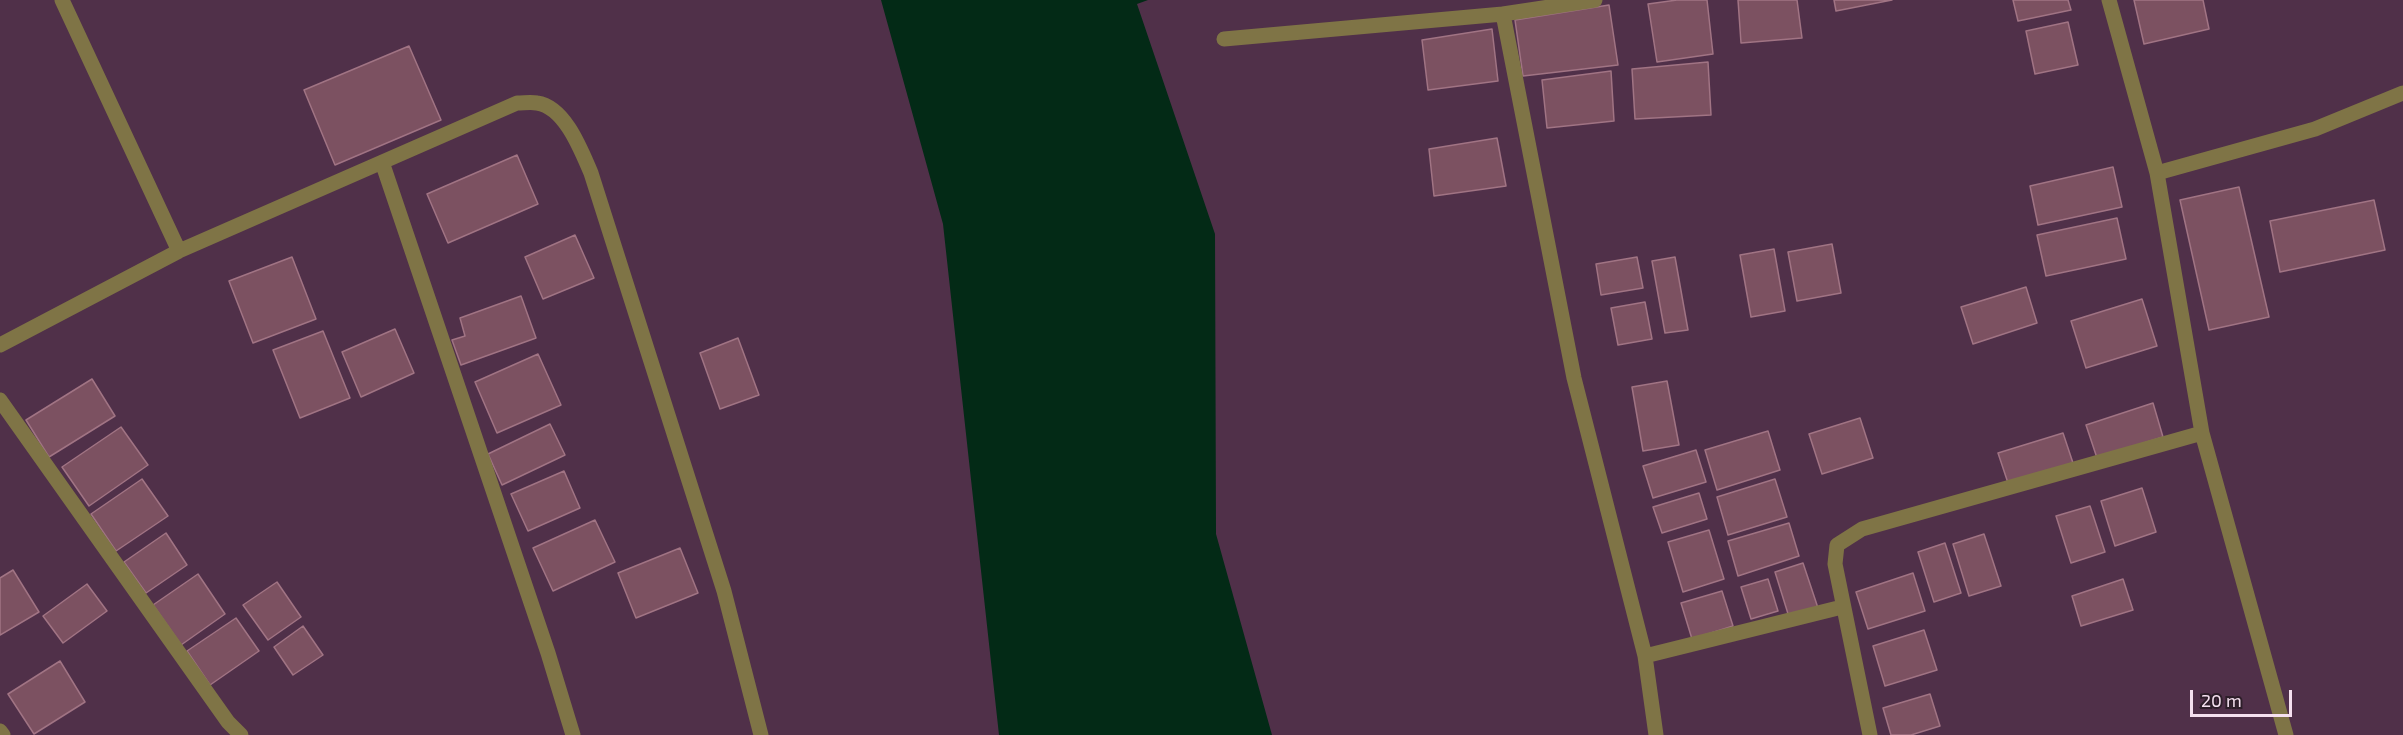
<!DOCTYPE html>
<style>
body{margin:0}
#map{position:relative;width:2403px;height:735px;overflow:hidden;background:#503049;font-family:"Exo 2",sans-serif}
canvas{display:block}
.scale{position:absolute;left:2190px;top:690px;width:102px;height:27px;box-sizing:border-box;border:3px solid #f5e0ef;border-top:0;padding-left:8px;font-size:18px;line-height:21px;white-space:nowrap;color:#f5e0ef;-webkit-text-stroke:4px #2d1e29;paint-order:stroke}
</style>
<div id="map">
<canvas width="2403" height="735"></canvas>
<div class="scale">20 m</div>
</div>
<script>
const ctx = document.querySelector('canvas').getContext('2d');
ctx.lineJoin = 'round';
function fillPath(path, color) {
  ctx.fillStyle = color;
  ctx.fill(path, 'evenodd');
}
function trace(path, color, width, dash) {
  ctx.strokeStyle = color;
  ctx.lineWidth = width;
  ctx.lineCap = dash ? 'butt' : 'round';
  ctx.setLineDash(dash || []);
  ctx.stroke(path);
}
const water = new Path2D(`
 M881,0H1148L1137,4L1215,234L1216,534L1272,735H999L943,224Z`);
const building = new Path2D(`
 M1677,0H1707L1713,54L1657,62L1648,4Z
 M1738,0H1797L1802,38L1741,43Z
 M1834,0H1892L1836,11Z
 M2013,0H2068L2071,10L2018,21Z
 M2134,0H2203L2209,29L2144,44Z
 M1609,5L1618,65L1523,76L1515,20Z
 M2068,22L2078,65L2035,74L2026,31Z
 M1492,29L1498,81L1428,90L1422,40Z
 M409,46L441,120L335,165L304,90Z
 M1708,62L1711,115L1635,119L1632,69Z
 M1611,71L1614,121L1547,128L1542,80Z
 M1497,138L1506,186L1434,196L1429,149Z
 M517,155L538,204L448,243L427,194Z
 M2113,167L2122,207L2038,225L2030,186Z
 M2239,187L2269,317L2209,330L2180,200Z
 M2374,200L2385,250L2280,272L2270,221Z
 M2117,218L2126,259L2046,276L2037,235Z
 M575,235L594,278L543,299L525,257Z
 M1832,244L1841,293L1797,301L1788,252Z
 M1774,249L1785,311L1751,317L1740,255Z
 M292,257L316,319L253,343L229,281Z
 M1637,257L1643,288L1601,295L1596,264Z
 M1675,257L1688,330L1665,333L1652,261Z
 M2026,287L2037,323L1973,344L1961,307Z
 M521,296L536,338L461,365L452,340L465,336L460,318Z
 M2142,299L2157,346L2086,368L2071,321Z
 M1645,302L1652,339L1618,345L1611,308Z
 M395,329L414,373L361,397L342,352Z
 M323,331L350,398L300,418L273,350Z
 M738,338L759,395L720,409L700,353Z
 M538,354L561,405L497,433L475,382Z
 M92,379L115,416L49,457L26,420Z
 M1667,381L1679,445L1643,451L1632,387Z
 M2153,403L2163,437L2097,458L2086,425Z
 M1860,418L1873,458L1822,474L1809,434Z
 M550,424L565,455L502,485L488,454Z
 M121,427L148,465L89,506L62,467Z
 M1768,431L1780,470L1717,490L1705,450Z
 M2063,433L2073,463L2008,483L1998,453Z
 M1696,450L1706,482L1653,498L1643,466Z
 M564,471L580,508L528,531L511,494Z
 M142,479L168,516L116,551L91,514Z
 M1775,479L1787,517L1728,535L1717,497Z
 M2142,488L2156,532L2115,546L2101,501Z
 M1699,493L1707,519L1662,533L1653,507Z
 M2090,506L2105,552L2071,563L2056,516Z
 M595,520L615,562L553,591L533,548Z
 M1789,523L1799,556L1738,576L1728,541Z
 M1709,530L1724,579L1683,592L1668,542Z
 M166,533L187,565L146,593L124,562Z
 M1984,534L2001,586L1969,596L1953,544Z
 M1945,543L1961,593L1934,602L1918,552Z
 M680,548L698,593L636,618L618,573Z
 M1803,563L1818,608L1789,617L1775,572Z
 M13,570L39,612L0,635V578Z
 M1913,573L1925,611L1868,629L1856,592Z
 M198,574L225,614L181,645L153,605Z
 M1768,579L1778,611L1751,619L1741,587Z
 M2123,579L2133,610L2081,626L2072,596Z
 M277,582L301,617L268,640L243,605Z
 M87,584L107,611L63,643L43,616Z
 M1722,591L1733,626L1692,639L1681,603Z
 M236,618L259,651L210,685L187,651Z
 M303,626L323,655L293,675L274,647Z
 M1924,630L1937,670L1885,686L1873,646Z
 M60,661L85,702L34,734L8,694Z
 M1930,694L1940,726L1911,735H1891L1883,708Z`);
const minor = new Path2D(`
 M62,0L179,251
 M1595,0L1503,14L1574,378L1645,656L1656,735
 M2109,0L2157,173L2202,433L2286,735
 M1224,39L1503,14
 M382,162L548,653L573,735
 M2157,173L2315,129L2403,93
 M0,345L179,251L517,103C524,103 531,102 537,103C565,107 581,150 591,173L724,591L761,735
 M0,400L228,722L241,735
 M1645,656L1842,607
 M0,731L3,735
 M1870,735L1835,564L1837,545L1862,529L2202,433`);
fillPath(water, '#032a16');
fillPath(building, '#7c5161');
trace(building, '#a17484', 1.5);
trace(minor, '#7f7446', 15);
</script>
